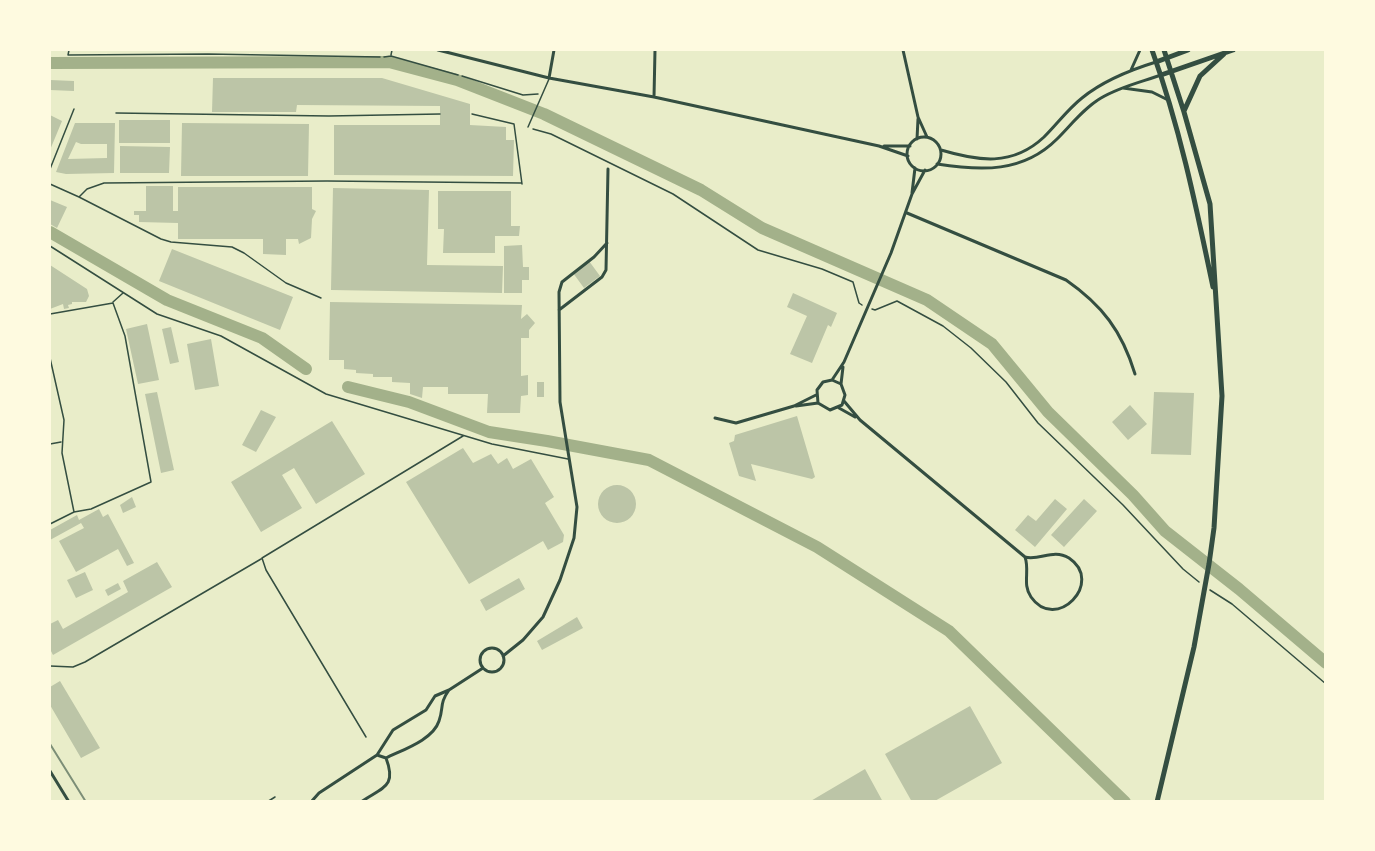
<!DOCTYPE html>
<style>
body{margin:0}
#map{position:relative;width:1375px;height:851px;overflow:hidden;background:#e9edc9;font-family:"Open Sans",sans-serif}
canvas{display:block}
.frame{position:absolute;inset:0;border:51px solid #fefae0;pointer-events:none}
</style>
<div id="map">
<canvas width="1375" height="851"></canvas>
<div class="frame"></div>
</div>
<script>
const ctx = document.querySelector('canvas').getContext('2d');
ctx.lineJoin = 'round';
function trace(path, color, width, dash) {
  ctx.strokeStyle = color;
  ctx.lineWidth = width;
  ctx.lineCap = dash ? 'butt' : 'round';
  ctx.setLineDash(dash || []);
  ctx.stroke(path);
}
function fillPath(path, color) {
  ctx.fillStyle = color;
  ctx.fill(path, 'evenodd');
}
const river = new Path2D(`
 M50,63L389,62L457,80L544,114L701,190L762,228L927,300L992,344L1048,412L1133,495L1165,531L1239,589L1326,663
 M50,232L167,300L262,338L306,369
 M348,387L409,402L489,432L547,441L649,460L817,547L949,631L1125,802`);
const building = new Path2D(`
 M213,78H382L470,104V125L506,127V140H514L513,176L334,175V125H440V106L297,105L296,112H212Z
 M50,80L74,81V91L50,90Z
 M50,115L62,121L50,150Z
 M119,120H170V143H119Z
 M75,123H115L114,173L66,174L56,172ZM76,142L81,144H107V158L68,159Z
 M182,123L309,124L308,176H181Z
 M120,146L170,147L169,173H120Z
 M146,186H173V211H178V187H312V209L316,211L312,219L311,238L299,244L298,239H286V255L263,254V239H178V223L139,222V215H134V211H146Z
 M333,188L429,190L427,265L503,266L502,293L331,290Z
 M438,191H511V226H520L519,236H495V253H443L444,229H438Z
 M50,200L67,207L57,228L50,224Z
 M522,245L523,267H529V280H522V293H504V246Z
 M172,249L293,297L280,330L159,281Z
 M589,261L600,276L584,288L573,273Z
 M50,265L87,289L89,296L86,302H72V304L68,305L69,308L64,309L63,304L50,309Z
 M793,293L837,313L831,327L828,325L812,363L790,354L807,316L787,307Z
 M330,302L522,305L521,319L527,314L535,323L529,330V338H521V376L528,375V395L521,396L520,413H487L488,394H448V387H423L422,398L410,394V383L392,382V377H373V374L356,373V370L344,369V360H329Z
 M147,324L159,380L138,384L126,329Z
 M171,327L179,362L170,364L162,329Z
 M211,339L219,386L195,390L187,344Z
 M537,382H544V397H537Z
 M157,392L174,470L161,473L145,394Z
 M1154,392L1194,393L1191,455L1151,454Z
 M1130,405L1147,424L1128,440L1112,422Z
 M261,410L276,417L256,452L242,445Z
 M797,416L815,477L812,479L751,464L756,481L739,476L729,443L734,441L735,435Z
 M332,421L365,474L316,504L294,468L282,475L302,508L261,532L231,482Z
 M463,448L473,463L491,454L498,464L507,458L513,469L531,459L554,497L545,503L564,535L563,542L548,550L543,541L469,584L406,482Z
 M598 504a19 19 0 1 1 38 0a19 19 0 1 1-38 0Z
 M132,497L136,507L123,513L120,505Z
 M1055,499L1067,509L1035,547L1015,530L1028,515L1036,521Z
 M1084,499L1097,511L1064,547L1051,535Z
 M99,509L103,517L108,514L134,563L127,566L118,549L76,572L59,541L84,528L81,523L50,540V530L77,515L79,520Z
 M157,562L172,587L53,655L50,649V624L58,620L63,629L128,592L123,581Z
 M85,572L93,590L76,598L67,580Z
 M519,578L525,589L486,611L480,600Z
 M118,583L121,589L108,596L105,590Z
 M577,617L583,628L542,650L537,641Z
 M60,681L100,748L81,758L50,705V687Z
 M970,706L1002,763L933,802H912L885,754Z
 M865,769L883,802H809Z`);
const path = new Path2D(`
 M69,50L68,55L208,54L380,57
 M462,76L523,95L538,94
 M533,129L551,134L673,194L758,250L822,269L853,282L859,303L862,305
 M872,309L875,310L897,301L943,326L971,348L1006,382L1038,423L1123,505L1183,569L1199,582
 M1210,590L1232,604L1326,684`);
const service = new Path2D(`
 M391,55L392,50
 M384,57L391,56L458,75
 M116,113L329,116L440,114
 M472,114L514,124L522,184
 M528,127L549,79
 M50,169L74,109
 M50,184L79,197L161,239L171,242L232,247L244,253L286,283L321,298
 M79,197L87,189L104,183L327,181L521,183
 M50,246L157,314L221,336L326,394L492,444L568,459
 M113,302L123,293
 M50,314L113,303
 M50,358L64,420L62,453L74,512L50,524
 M50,444L61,442
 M74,512L91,509L151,482L125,336L113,303
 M50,666L73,667L85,662L261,559
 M366,737L266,570L262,558L463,436
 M267,802L275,797`);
const minor = new Path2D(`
 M438,50L549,78L654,97L879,146L908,156
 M903,50L918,117L927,137
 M1131,70L1140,50
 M549,78L554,50
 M1123,88L1152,92L1166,99
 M654,97L655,50
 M907 154a17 17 0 1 1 34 0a17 17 0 1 1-34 0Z
 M917,139L918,119
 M884,146H910
 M941,150C978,161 1012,167 1044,137C1057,124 1068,109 1082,98C1104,80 1130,70 1156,62
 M937,164C981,171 1023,173 1057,139C1071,125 1084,108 1101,98C1119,87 1141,82 1161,75
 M912,193L915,168
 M907,213L1066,280C1102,305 1122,331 1135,374
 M559,310L602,277L606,270L608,169
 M832,380L841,384L845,395L842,405L830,410L818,403L817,390L823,382L832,380L844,362L891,253L912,194L925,170
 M841,384L843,367
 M844,401L860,420L1025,557C1040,561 1053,548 1069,558C1105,582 1056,633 1031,597C1022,584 1030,571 1025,557
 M796,406L818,403
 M839,408L855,417
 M715,418L736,423L794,406L816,395
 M480 660a12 12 0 1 1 24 0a12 12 0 1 1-24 0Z
 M503,656L523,640L543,617L560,580L574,538L577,507L560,402L559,292L562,282L594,257L607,243
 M377,755L393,730L426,710L435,696L449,690L483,668
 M50,771L69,802
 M311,802L319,793L377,755L386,758C402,750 433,740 439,721C444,707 439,704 449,690
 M361,802C383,787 397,787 386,758`);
const primary = new Path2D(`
 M1152,50C1180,128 1196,206 1213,287
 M1156,62L1188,50
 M1161,75L1233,50
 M1184,111L1200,76L1224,54
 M1157,802L1194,647L1209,564L1214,528L1222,396L1210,204L1184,112L1164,50`);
const rail = new Path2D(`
 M50,744L86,802`);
trace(river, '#a3b18a', 12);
fillPath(building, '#bcc5a7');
trace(path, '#344e41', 1.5);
trace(service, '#344e41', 1.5);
trace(minor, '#344e41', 3);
trace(primary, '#344e41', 5);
trace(rail, '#7c8e77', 2);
</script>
